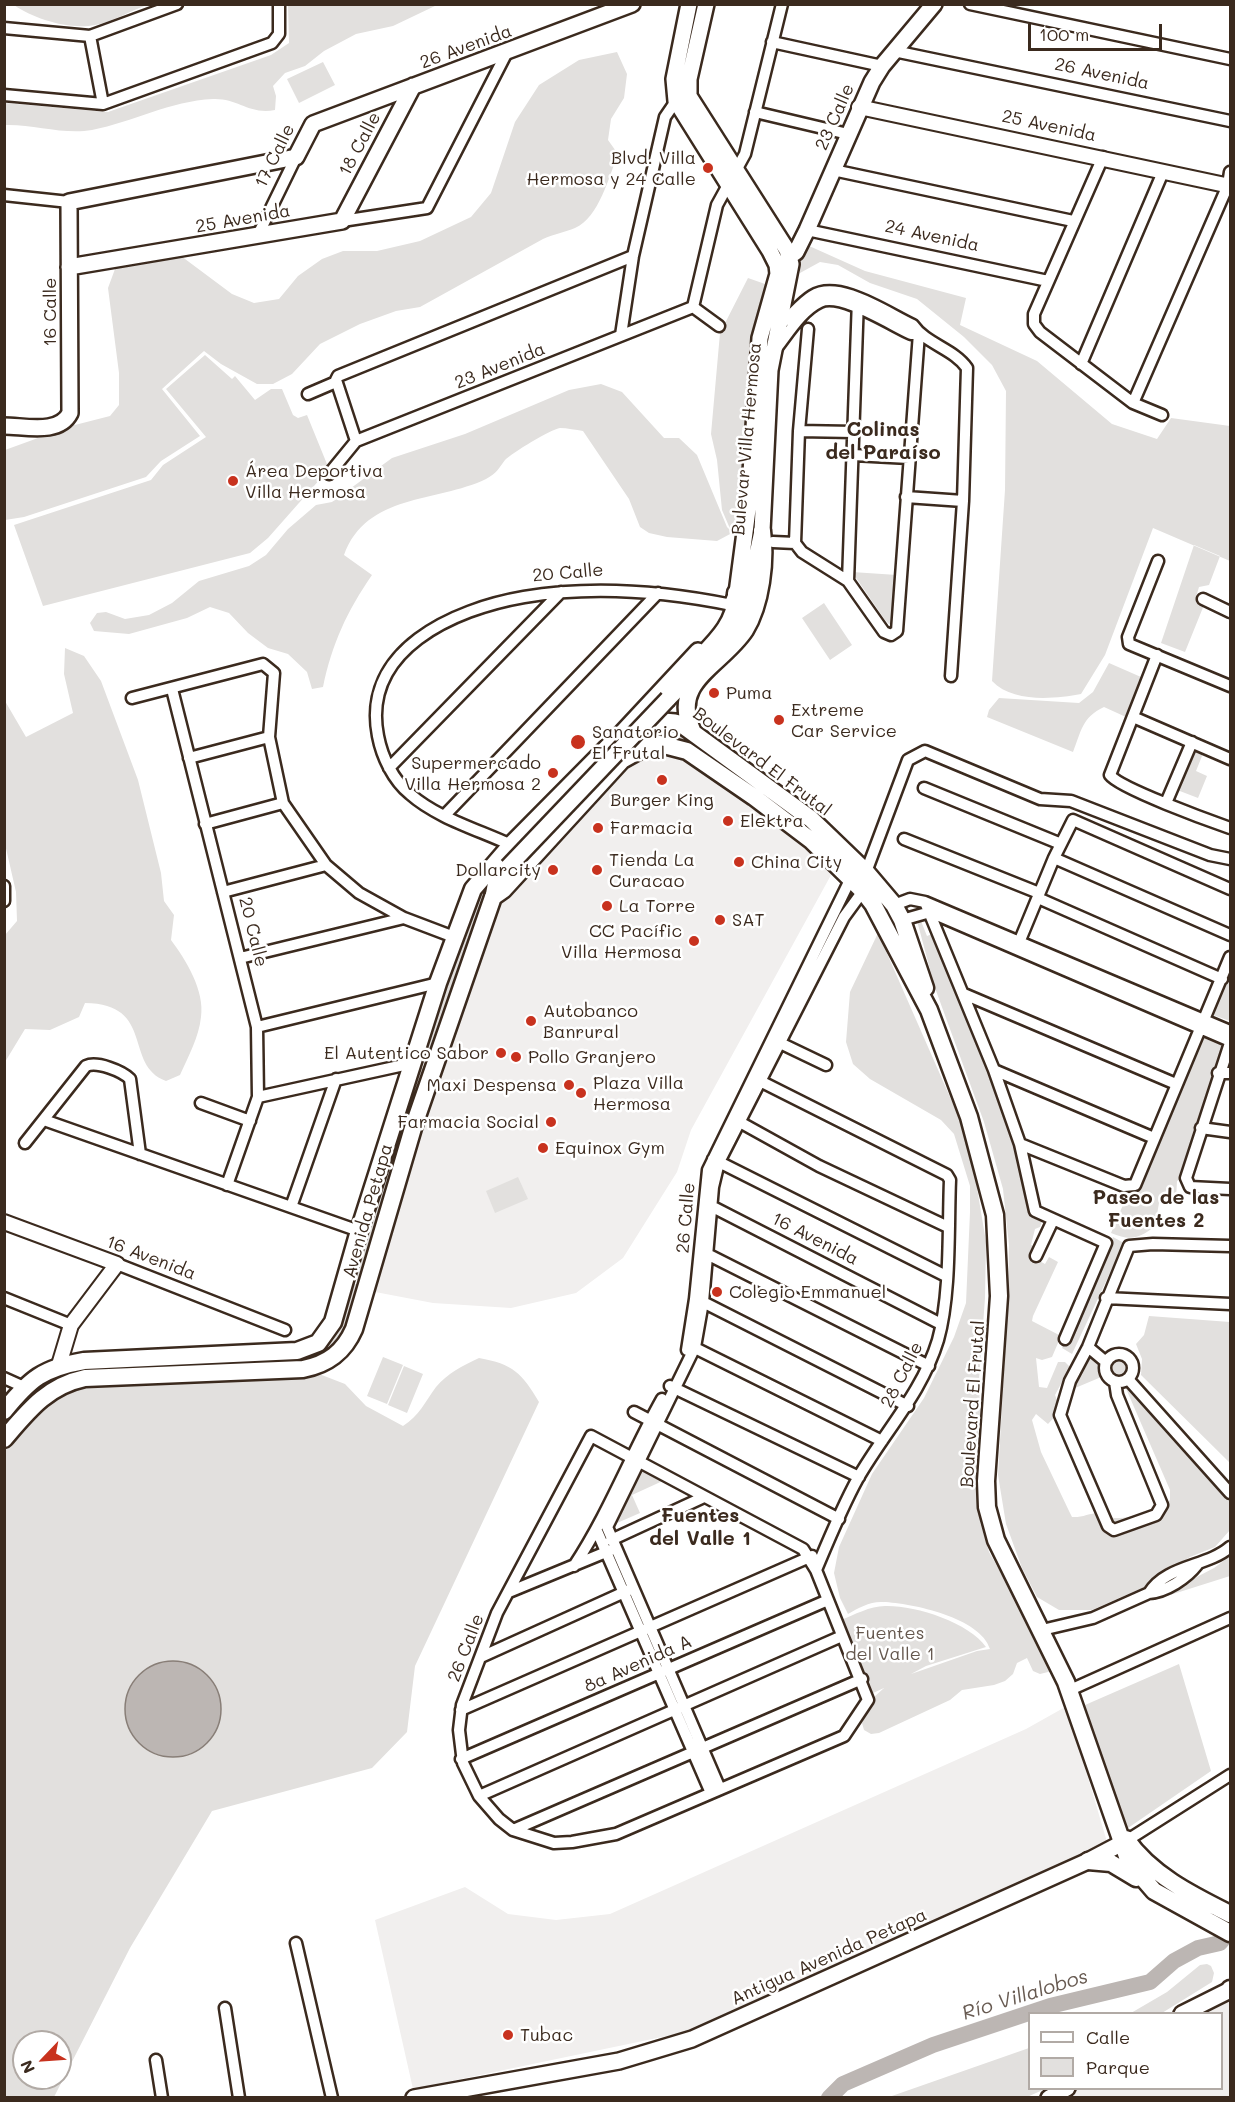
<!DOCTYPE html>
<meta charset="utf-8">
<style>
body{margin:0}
#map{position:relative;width:1235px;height:2102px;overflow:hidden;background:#fff;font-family:Mali,sans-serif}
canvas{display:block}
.frame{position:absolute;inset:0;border:6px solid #3b2a1e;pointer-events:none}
.legend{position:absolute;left:1028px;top:2012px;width:195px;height:78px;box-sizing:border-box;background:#fff;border:2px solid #b1aaa5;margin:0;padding:8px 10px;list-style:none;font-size:18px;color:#3b2a1e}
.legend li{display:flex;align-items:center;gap:12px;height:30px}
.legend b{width:30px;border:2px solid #b1aaa5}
.north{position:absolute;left:12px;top:2030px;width:60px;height:60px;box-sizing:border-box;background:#fff;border:2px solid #b1aaa5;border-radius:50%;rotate:245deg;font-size:16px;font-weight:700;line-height:24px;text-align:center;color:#3b2a1e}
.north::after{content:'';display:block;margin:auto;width:21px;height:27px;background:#c8321e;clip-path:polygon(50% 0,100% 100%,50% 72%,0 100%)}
.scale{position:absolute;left:1028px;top:24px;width:134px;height:27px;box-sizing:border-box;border:3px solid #3b2a1e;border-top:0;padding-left:8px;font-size:18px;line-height:21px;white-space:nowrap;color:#3b2a1e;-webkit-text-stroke:4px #fff;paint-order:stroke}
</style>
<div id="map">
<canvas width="1235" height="2102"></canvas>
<div class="frame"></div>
<ul class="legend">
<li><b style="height:8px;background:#fff"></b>Calle</li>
<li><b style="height:16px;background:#e2e0de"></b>Parque</li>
</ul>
<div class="north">N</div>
<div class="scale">100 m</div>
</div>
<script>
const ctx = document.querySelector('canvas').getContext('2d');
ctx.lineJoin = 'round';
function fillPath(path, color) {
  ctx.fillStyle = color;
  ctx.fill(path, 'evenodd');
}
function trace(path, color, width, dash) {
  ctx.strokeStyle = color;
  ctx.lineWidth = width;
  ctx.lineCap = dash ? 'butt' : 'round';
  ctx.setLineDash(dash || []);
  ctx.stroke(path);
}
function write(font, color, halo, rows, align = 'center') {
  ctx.font = font + ' Mali,sans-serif';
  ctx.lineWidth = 5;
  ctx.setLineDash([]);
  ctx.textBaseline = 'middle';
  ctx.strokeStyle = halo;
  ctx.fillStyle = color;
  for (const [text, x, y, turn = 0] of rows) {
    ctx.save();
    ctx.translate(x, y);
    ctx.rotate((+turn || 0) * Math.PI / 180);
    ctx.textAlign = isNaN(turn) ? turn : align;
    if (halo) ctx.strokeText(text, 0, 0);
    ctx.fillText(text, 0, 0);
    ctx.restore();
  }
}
const built = new Path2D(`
 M662,750L685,756L805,845L831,875L691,1130L677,1172L623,1258L576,1293L511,1308L433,1303L370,1291L486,920L512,887L627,760Z
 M1067,1706L1107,1842L705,2028L413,2089L375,1920L465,1887L508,1914L556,1920L610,1914L1026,1729Z
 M1230,1997V2097L1064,2098L1079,2089L1222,2088V2014L1193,2013Z`);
const green = new Path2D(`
 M14,5H147C132,10 110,23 95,25C69,30 34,19 14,5Z
 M288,5H437L393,26L356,34L324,51L305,66L285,73L273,86L276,96L275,110C249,115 238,98 213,99C170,101 133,122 92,130C64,135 33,124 5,125V103L108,112L271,55L289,43Z
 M617,52L627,74L624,98L611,119L608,140L618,154C609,176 599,218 575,228C565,232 554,234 543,239L420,307L396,311L360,324L320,344L292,374L273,384H257L221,364L204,351L162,389L200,436L161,461L146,477L24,517L5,520V450L71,426L110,416L119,405V373L108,288L115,269L146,260L181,256L232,294L254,303L279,299L298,276L322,259L343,251H377L420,241L471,217L491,193L515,122L539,85L579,60Z
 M323,62L335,85L299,103L287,79Z
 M807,245L865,271L966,298L960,325L1037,361L1112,424L1157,439L1171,418L1230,426V561L1153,528L1105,655L1081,694C1054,699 1013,703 992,681L1005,490L1006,391L992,365L964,337L917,299L870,283L838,265L820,262L800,273V255Z
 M748,278L765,284L756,331L746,504L739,534L732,533L717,541L667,537L649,533L640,527L629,499L583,431C576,430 567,428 560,428C551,429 512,453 505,460C498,469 497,473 486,479C436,503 367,493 344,555L372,575C347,611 332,644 323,687L312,689L307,672L288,654L268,648L248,633L229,613L210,607L187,618L129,634L94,631L90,623L97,613L106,612L125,619L149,615L172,603L199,581L249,566L266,555L288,529L316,505L332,502L392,458L465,434L569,390L601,384L622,392L664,438H679L697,455L727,527L731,531L722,510L717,460L711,434L720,333Z
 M205,355L232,379L235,376L255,400L271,389H282L293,415L298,418L307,415L329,469L268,538L250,553L43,606L14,525L151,480L163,465L206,437L166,389Z
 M1194,545L1220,556L1209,585L1199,587L1196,597L1204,605L1185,652L1161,643Z
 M852,572L897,575L895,623L889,624L885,620Z
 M824,603L852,645L830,660L802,618Z
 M65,648L84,656L101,681L138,780L161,873L164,901L174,915L171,940C186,960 205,991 201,1017C199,1037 188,1057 180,1075L166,1081C123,1065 156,1004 85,1003L79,1017L50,1030L25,1029L5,1062V935L17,921L16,892L5,844V701L26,737L73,713L64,674Z
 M1109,663L1141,677L1126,717L1104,707C1082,717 1081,732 1073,752L987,717L989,710L999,698L1079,703L1093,692Z
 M1190,740L1206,746L1196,771L1207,776L1198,798L1172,788Z
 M480,887L490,892L429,1063L417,1060Z
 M916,917H924L921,921L927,936L932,934L966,1010L1012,1129L1028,1201L1042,1221L1040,1227L1035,1229L1031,1245L1040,1249L1036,1259L1045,1264L1049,1257L1058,1262L1033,1316L1032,1321L1061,1336L1052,1357L1042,1360L1036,1358L1039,1387L1047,1388L1058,1362H1065L1070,1367L1055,1395L1061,1410L1048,1424L1036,1414L1032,1420L1041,1452L1069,1511L1072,1517C1082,1518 1091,1512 1101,1513C1106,1514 1109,1518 1114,1518C1131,1519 1158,1510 1170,1500V1490L1124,1384H1131L1230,1502V1530L1215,1547L1190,1557L1156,1582L1092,1610H1059L1037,1597L1022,1568L1006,1524L998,1475L1008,1300L1009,1245L1003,1189L984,1122L935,988Z
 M878,933L957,1113L973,1164L986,1242L985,1298L979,1380L980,1414L976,1450L980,1522L989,1552L1032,1628L1052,1671L1040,1674L1033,1671L1027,1658L1017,1663L1013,1674L1005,1681L994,1685L962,1690L950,1700L879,1733L871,1734L864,1730L862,1723L873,1698L884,1688L871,1694L841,1620C854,1615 870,1606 885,1606C914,1605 969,1622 986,1647L926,1666L911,1674L977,1651L990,1649C981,1618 912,1603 883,1602C871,1601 858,1608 848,1614L840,1598L834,1573L839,1547L872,1474L924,1398L954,1337L966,1303L970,1212V1186L954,1134L941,1120L870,1079L853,1064L846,1042L850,992Z
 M1230,966V1021L1210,1014Z
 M1198,1029L1230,1041L1185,1177L1177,1181L1176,1200H1164L1159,1203L1155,1226C1139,1239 1130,1241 1111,1233Z
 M414,1066L427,1069L361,1280H349Z
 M518,1177L528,1199L495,1213L486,1191Z
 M1113,1237L1124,1243L1072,1354L1062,1348Z
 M348,1284H360L345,1333L323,1360L249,1368V1357L302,1354Z
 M1149,1316L1230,1322V1463L1141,1375L1142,1359L1136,1344L1144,1335Z
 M1091,1354L1099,1358L1106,1373L1107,1366L1112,1360H1124L1130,1366L1129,1377L1120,1383L1112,1382L1106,1375L1068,1391L1087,1355Z
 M383,1357L403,1365L387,1404L367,1396Z
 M243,1358V1368L81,1375L5,1433V1418L23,1396L62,1369Z
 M479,1358C513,1364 522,1373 539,1402L415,1666L407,1732L372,1768L212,1811L130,1948L54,2097H5L4,1452C30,1420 42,1400 82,1385L314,1372L345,1384L366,1406L403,1426C419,1416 425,1402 436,1387C448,1373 462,1366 479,1358ZM24,2042H60V2078H24Z
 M404,1366L423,1374L407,1413L388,1405Z
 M643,1467L667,1479L632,1495L640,1513L617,1523Z
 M1230,1556V1576L1151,1601L1214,1568Z
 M1179,1664L1211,1771L1128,1828L1121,1819L1085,1705Z
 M1207,1964L1211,1966L1214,1973L1212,1982L1162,2013H1131L1167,1992L1200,1965Z
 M1029,2048L1030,2088L1045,2089L1027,2097H889Z`);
const water = new Path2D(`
 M125 1709a48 48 0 1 1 96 0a48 48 0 1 1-96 0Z`);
const river = new Path2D(`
 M829,2098L843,2084L933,2045L1050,2006L1150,1982L1174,1961L1198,1948L1220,1943L1230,1931`);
const primaryTunnel = new Path2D(`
 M659,718L757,790`);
const minor = new Path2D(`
 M970,4L1230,59
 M4,28L90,36L177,4
 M90,36L103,104
 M772,42L882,66
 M894,51L1230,121
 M4,95L103,104L272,43L279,34V4
 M755,112L848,134
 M1103,157L1034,314V324L1040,332L1133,403L1162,415
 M833,170L1073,221
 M4,195L69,202
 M342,221L427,208L506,54
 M807,230L1048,281
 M257,237L296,157
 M693,307L719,326
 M777,327C790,318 799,304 812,296C839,279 887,313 913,325C926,344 954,349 967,368L963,501L951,676
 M621,335L633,256L665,117L676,101
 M775,350C788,334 801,311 820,302C840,292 891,325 911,334L919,333
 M1081,364L1163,172
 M308,394L336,382
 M1133,403L1228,185L1230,172
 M799,431L854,432
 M356,441L336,380L338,376L633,256
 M853,455L909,458
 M329,474L356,441L693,307L717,205L745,154L782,4
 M906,497L963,501
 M773,542L795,543L802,552L848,581L884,632L891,635L897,631L919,333
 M795,543L799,431L808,329
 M1158,561L1128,637L1129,644L1230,686
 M848,581L858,299
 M1203,599L1230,612
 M1157,655L1110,775C1119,788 1210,821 1230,828
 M172,689L257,1027L258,1097L227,1185
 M132,698L263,664L274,673L269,737L283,803L326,865L359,893L404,918L454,937
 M1133,717L1230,759
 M189,758L269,737
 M389,768L561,592
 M924,788L1061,844
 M1166,803L1192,742
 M445,815L658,593
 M205,824L283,803
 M904,839L1039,893
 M511,845C479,830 437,818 410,794C393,780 382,757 378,736C361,650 454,609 524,597C594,585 663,591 732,605
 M1054,858L1230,935
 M866,872L908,760L925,751L1040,799L1071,801L1210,855L1230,859
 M4,886V901
 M223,892L326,865
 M1038,898L1222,979
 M925,902L994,1070L1020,1144L1035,1211L1106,1243L1065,1339
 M894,905L910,899L925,902L1230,1031
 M902,920L930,912L1230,1041
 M1018,945L1054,858L1073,820L1230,889
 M240,958L404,918
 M964,994L1176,1084
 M257,1027L438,983
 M778,1042L826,1065
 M1230,1043L1186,1178L1190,1187L1230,1189
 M994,1070L1154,1138
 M1218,1073H1230
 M756,1079L947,1175L950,1180C948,1228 951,1294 938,1340C922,1393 885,1431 858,1478C842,1507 829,1539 816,1570
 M258,1097L413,1063
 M201,1103L250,1121
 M44,1120L359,1231
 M736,1120L819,1166L948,1227
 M1201,1128L1230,1132
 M25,1143L86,1066C97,1061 122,1071 130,1079L140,1154
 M1020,1144L1124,1186L1135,1185L1230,957
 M713,1159L946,1276
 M707,1204L941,1324
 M291,1207L336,1079
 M701,1251L929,1366
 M1036,1256L1053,1220
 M117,1264L285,1330
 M4,1298L71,1325
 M1106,1298L1230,1304
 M699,1300L908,1406
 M689,1345L882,1441
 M1088,1347L1106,1362
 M687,1350L695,1299L708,1170L851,878
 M1105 1368a14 14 0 1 1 28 0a14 14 0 1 1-28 0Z
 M4,1378L24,1387
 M1128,1379L1230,1493
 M1115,1382L1117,1395L1162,1505L1156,1515L1114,1530L1108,1526L1060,1415L1070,1381L1088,1347L1129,1246L1153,1244L1230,1246
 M670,1386L859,1477
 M634,1412L839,1519
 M591,1436L803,1549L816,1570L868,1700L844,1736L616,1834L572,1842L554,1843L513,1830L499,1819L479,1796L463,1763L459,1730L462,1705L497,1613Z
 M597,1531L711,1793
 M611,1540L704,1497
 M574,1566C609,1513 631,1454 662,1399
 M509,1592L611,1550
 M1149,1593C1166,1565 1207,1567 1230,1547
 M1042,1630L1093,1618L1149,1593C1166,1592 1187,1578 1197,1565
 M481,1657L629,1590
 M1070,1690L1230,1618
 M461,1710L812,1556
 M461,1759L828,1600
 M720,1789L607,1527L695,1347L703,1302L713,1187L719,1162L844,917L863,891
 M479,1796L842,1636
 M513,1830L862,1679
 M1126,1841L1230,1775
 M296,1943L332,2098
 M225,2008L239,2098
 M156,2060L162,2098`);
const tertiary = new Path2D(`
 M859,107L1230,186
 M4,1222L117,1264L71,1325L59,1365`);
const secondary = new Path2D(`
 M689,4L674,79L676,101L770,251L777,265L778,274L760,338L749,502L737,593L732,605
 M706,4L689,79V96L787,250L791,264L770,370L762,531L746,606L735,630L724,644
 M789,257L796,252L807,230L872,82L882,66L934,4
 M69,267L342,221L413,86
 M4,426C25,426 59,435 70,413L69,202L296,157L313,124L632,4
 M668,699L700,667
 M617,738L698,651
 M493,897L495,886L508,867
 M1182,2014L1230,1990
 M414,2098L619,2061L692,2039L1088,1861L1126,1841
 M1049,2098L1067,2088`);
const primary = new Path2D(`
 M693,665C713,644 737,624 736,593
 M692,730C670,681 721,666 745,630C761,604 766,561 762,531
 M4,1411C30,1379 43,1368 84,1361L297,1351L318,1343L333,1322L359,1231L438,983L473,889L511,845L613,742C632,731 658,716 681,724L811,819L866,872L894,905L902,920L925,988
 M4,1439C28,1411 47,1386 85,1378L303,1369C328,1364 344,1352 354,1329L413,1128L493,897L503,890L622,760L647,746L660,744L687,751L754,797L812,841L863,891L873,904L929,1010L969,1117L995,1215L999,1296L986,1481L987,1507L996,1540L1066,1682L1129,1862L1154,1891L1230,1933
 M1126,1839C1151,1875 1192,1895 1230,1914
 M1088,1861L1111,1863L1136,1878
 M1229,1991L1230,1989`);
const secondaryBridge = new Path2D(`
 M508,867L668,699`);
const markers = [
 [708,168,6,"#c8321e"],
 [233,481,6,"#c8321e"],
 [714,693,6,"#c8321e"],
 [779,720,6,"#c8321e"],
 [578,742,8,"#c8321e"],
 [553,773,6,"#c8321e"],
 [662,780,6,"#c8321e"],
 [728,821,6,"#c8321e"],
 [598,828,6,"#c8321e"],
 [739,862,6,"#c8321e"],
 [553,870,6,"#c8321e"],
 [597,870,6,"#c8321e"],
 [607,906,6,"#c8321e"],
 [720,920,6,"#c8321e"],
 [694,941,6,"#c8321e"],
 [531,1021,6,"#c8321e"],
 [501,1053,6,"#c8321e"],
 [516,1057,6,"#c8321e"],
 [569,1085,6,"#c8321e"],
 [581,1093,6,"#c8321e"],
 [551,1122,6,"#c8321e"],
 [543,1148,6,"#c8321e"],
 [717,1292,6,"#c8321e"],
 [508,2035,6,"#c8321e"]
];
const streetNames = [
 ["26 Avenida",466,47,-20],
 ["26 Avenida",1102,74,12],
 ["23 Calle",835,117,-66],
 ["25 Avenida",1049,126,12],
 ["18 Calle",360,144,-62],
 ["17 Calle",275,156,-64],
 ["25 Avenida",243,219,-10],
 ["24 Avenida",932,236,12],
 ["16 Calle",50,312,-90],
 ["23 Avenida",500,366,-22],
 ["Bulevar Villa Hermosa",747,439,-85],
 ["20 Calle",568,573,-5],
 ["Boulevard El Frutal",762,762,37],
 ["20 Calle",253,932,76],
 ["Avenida Petapa",368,1211,-74],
 ["26 Calle",686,1218,-85],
 ["16 Avenida",815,1239,27],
 ["16 Avenida",151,1258,21],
 ["28 Calle",902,1375,-63],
 ["Boulevard El Frutal",973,1404,-86],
 ["26 Calle",466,1648,-69],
 ["8a Avenida A",638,1664,-24],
 ["Antigua Avenida Petapa",829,1957,-24]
];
const poiNames = [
 ["Blvd. Villa",696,158,"right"],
 ["Hermosa y 24 Calle",696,179,"right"],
 ["Área Deportiva",245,471],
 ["Villa Hermosa",245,492],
 ["Puma",726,693],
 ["Extreme",791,710],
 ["Car Service",791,731],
 ["Sanatorio",592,732],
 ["El Frutal",592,753],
 ["Supermercado",541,763,"right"],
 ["Villa Hermosa 2",541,784,"right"],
 ["Burger King",662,800,"center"],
 ["Elektra",740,821],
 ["Farmacia",610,828],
 ["Tienda La",609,860],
 ["Curacao",609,881],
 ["China City",751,862],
 ["Dollarcity",541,870,"right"],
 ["La Torre",619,906],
 ["SAT",732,920],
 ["CC Pacífic",682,931,"right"],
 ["Villa Hermosa",682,952,"right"],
 ["Autobanco",543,1011],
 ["Banrural",543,1032],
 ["El Autentico Sabor",489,1053,"right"],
 ["Pollo Granjero",528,1057],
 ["Plaza Villa",593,1083],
 ["Hermosa",593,1104],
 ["Maxi Despensa",557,1085,"right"],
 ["Farmacia Social",539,1122,"right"],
 ["Equinox Gym",555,1148],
 ["Colegio Emmanuel",729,1292],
 ["Tubac",520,2035]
];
const parkNames = [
 ["Fuentes",890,1633],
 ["del Valle 1",890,1654]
];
const neighbourhoodNames = [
 ["Colinas",883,430],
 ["del Paraíso",883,453],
 ["Paseo de las",1156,1198],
 ["Fuentes 2",1156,1221],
 ["Fuentes",700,1516],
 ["del Valle 1",700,1539]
];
const waterNames = [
 ["Río Villalobos",1025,1995,-17]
];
fillPath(built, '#f1efee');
fillPath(green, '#e2e0de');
fillPath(water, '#bcb6b3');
trace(water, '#887e77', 1.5);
trace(river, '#bcb6b3', 16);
trace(primaryTunnel, '#d8d4d2', 16, [16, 8]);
trace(minor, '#3b2a1e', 15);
trace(tertiary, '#3b2a1e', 18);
trace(secondary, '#3b2a1e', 20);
trace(primary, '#3b2a1e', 21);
trace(minor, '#fff', 10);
trace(tertiary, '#fff', 14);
trace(secondary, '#fff', 15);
trace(primary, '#fff', 16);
trace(secondaryBridge, '#3b2a1e', 20, []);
trace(secondaryBridge, '#fff', 15);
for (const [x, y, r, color] of markers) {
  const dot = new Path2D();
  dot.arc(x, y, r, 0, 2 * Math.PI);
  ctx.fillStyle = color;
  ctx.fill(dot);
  trace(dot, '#fff', 2);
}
write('18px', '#3b2a1e', '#fff', streetNames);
write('18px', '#3b2a1e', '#fff', poiNames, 'left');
write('18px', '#65584e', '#fff', parkNames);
write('bold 20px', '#3b2a1e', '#fff', neighbourhoodNames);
write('italic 20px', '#685b52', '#fff', waterNames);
</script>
